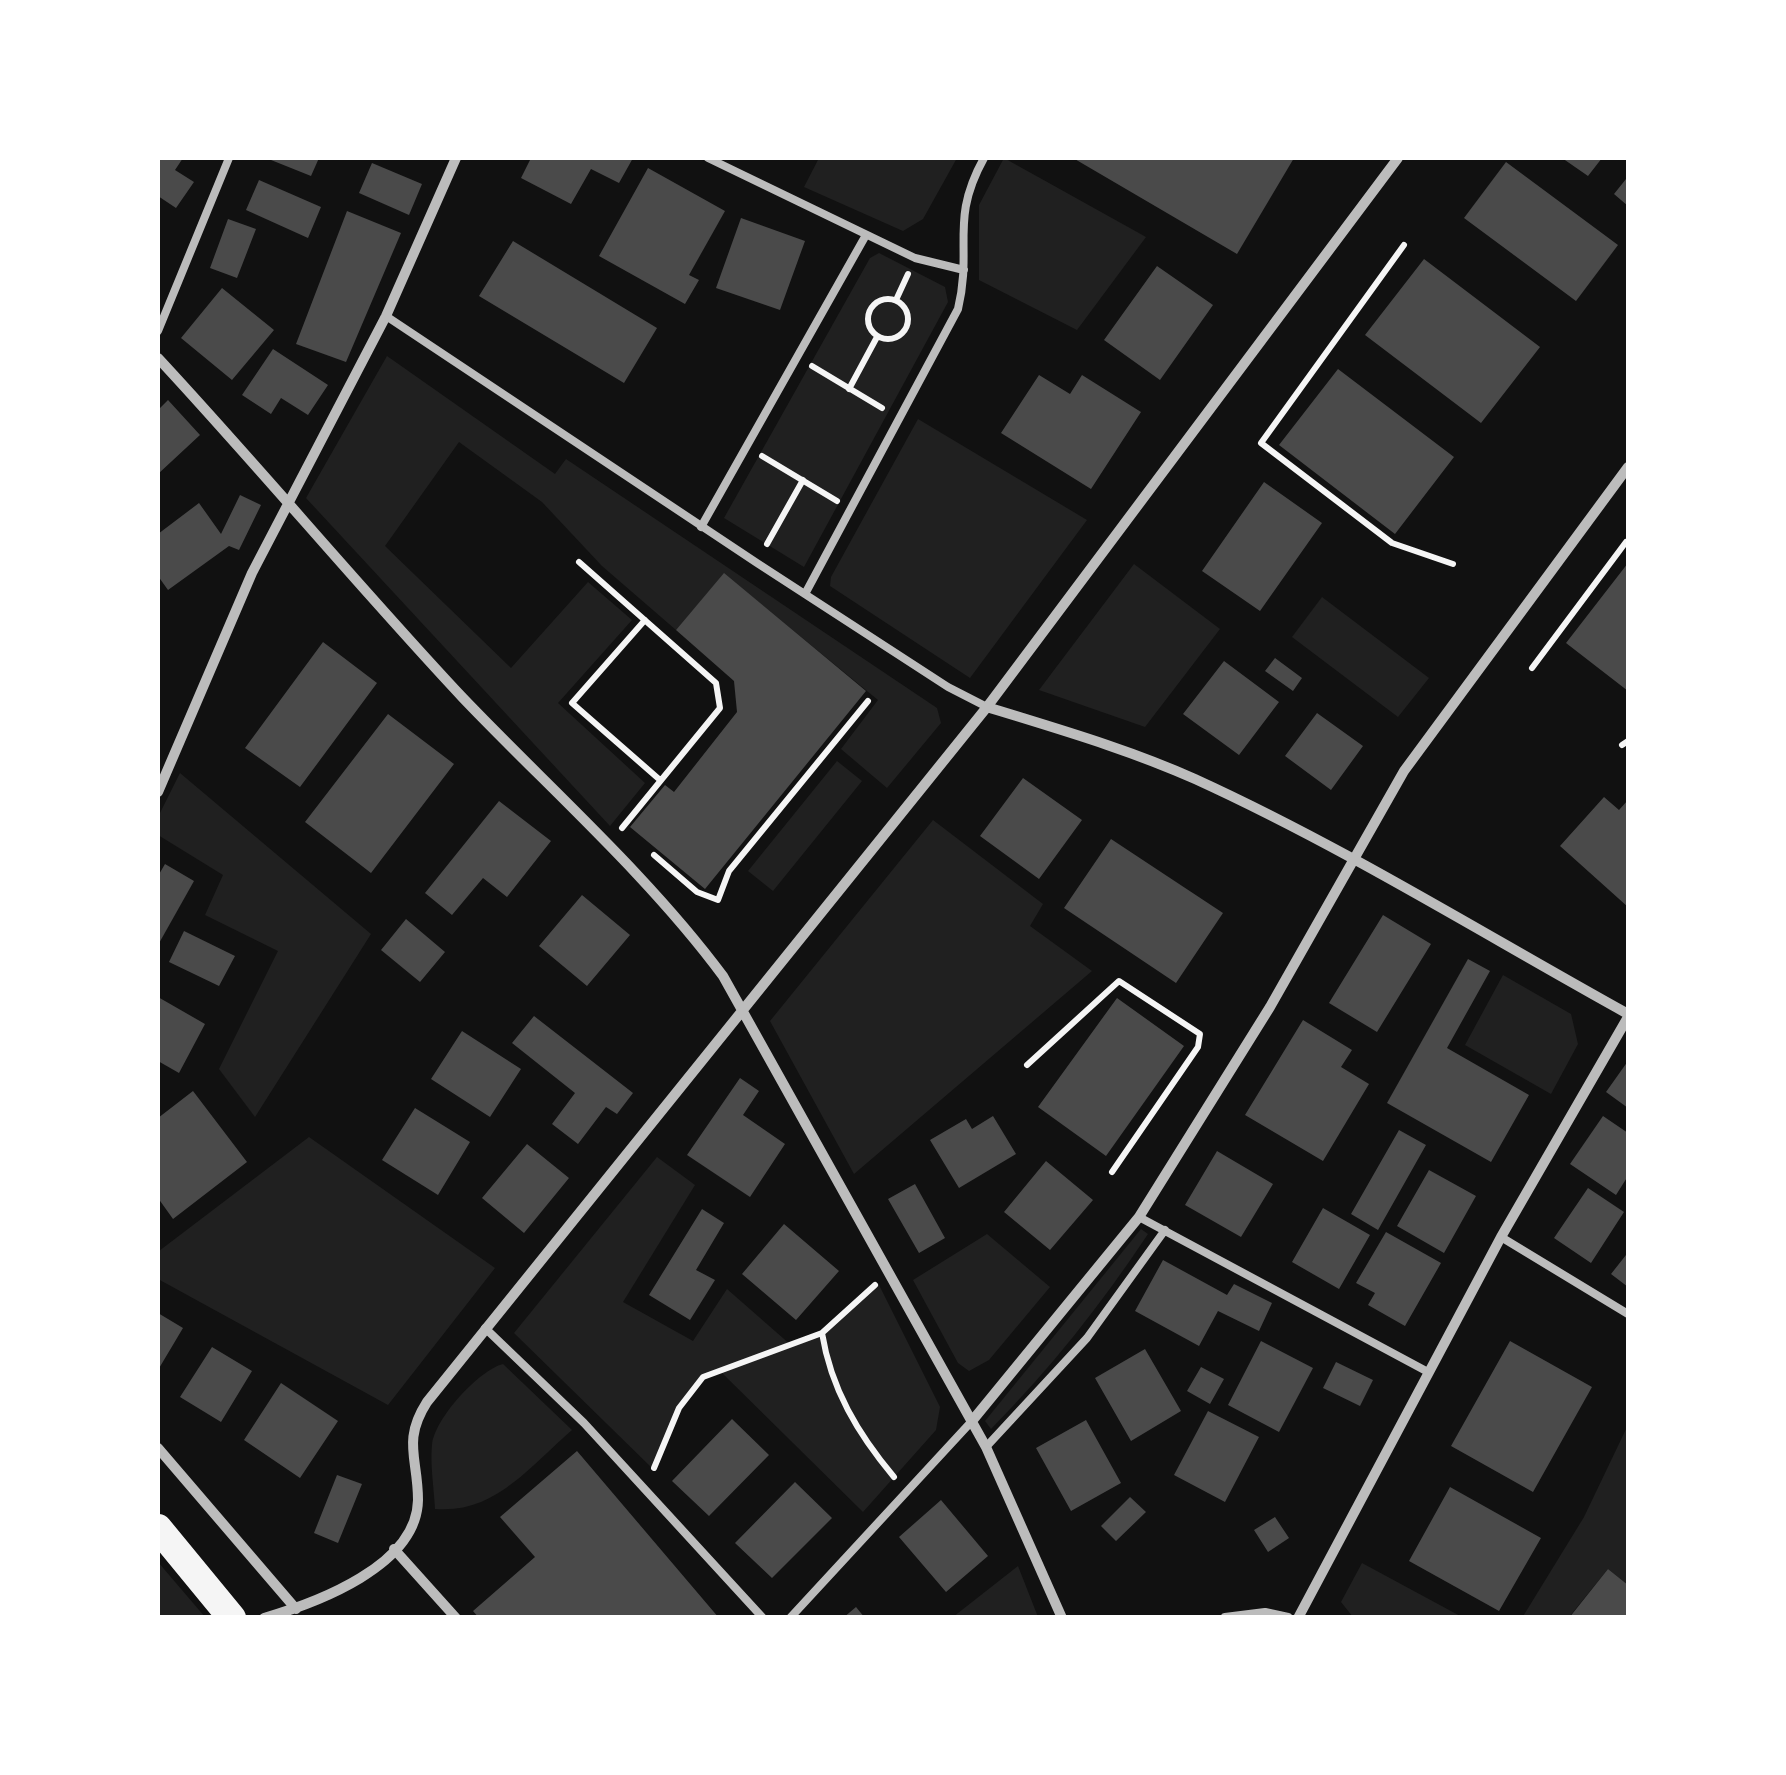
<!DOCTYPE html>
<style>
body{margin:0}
#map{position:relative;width:1786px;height:1775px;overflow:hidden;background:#111;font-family:Poppins,sans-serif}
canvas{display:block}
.frame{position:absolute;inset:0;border:160px solid #fff;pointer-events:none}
</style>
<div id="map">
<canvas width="1786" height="1775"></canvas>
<div class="frame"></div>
</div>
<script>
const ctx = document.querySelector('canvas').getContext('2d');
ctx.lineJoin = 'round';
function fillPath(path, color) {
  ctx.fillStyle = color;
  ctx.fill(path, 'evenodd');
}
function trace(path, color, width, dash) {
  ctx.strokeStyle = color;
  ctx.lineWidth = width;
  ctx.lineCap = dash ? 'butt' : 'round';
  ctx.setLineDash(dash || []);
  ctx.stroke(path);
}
const green = new Path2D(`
 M819,158H957L923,219L903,231L804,187Z
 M1004,158L1146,237L1077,330L979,280V205Z
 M879,253L945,287L948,302L804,567L724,518L870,258Z
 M387,356L555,474L566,459L937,708L941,723L887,788L841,749L878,700L724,574L676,630L602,566L542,502L459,442L385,546L511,668L588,582L632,620L558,703L645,783L610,826L306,498Z
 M918,419L1087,520L970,678L830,586L831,577Z
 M1134,564L1220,629L1145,727L1039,690Z
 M1322,597L1429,678L1398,717L1292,637Z
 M837,761L862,781L773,891L748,871Z
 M180,773L371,934L255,1117L219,1069L278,951L205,915L223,875L158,835V817Z
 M933,820L1043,904L1030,926L1092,971L854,1174L770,1021Z
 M1503,975L1571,1014L1578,1044L1551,1094L1465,1045Z
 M309,1137L495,1268L388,1405L158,1279L159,1251Z
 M657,1157L695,1185L623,1302L693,1341L727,1289L792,1346L822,1333L878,1283L940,1407L936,1430L863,1512L718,1369L689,1393L653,1469L514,1333Z
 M1141,1229L1148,1234C1101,1305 1050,1369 991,1429L985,1421Z
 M987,1234L1050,1287L989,1360L969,1371L958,1363L913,1280Z
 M503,1364L572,1430C529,1467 495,1514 435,1509C434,1488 430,1465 432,1445C434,1419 479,1370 503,1364Z
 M1628,1425V1585L1608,1569L1569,1617L1522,1618L1584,1517Z
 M158,1562L205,1617H158Z
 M1362,1563L1462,1617H1353L1341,1602Z
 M1018,1566L1038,1617H953Z`);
const building = new Path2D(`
 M158,158H183L175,170L194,182L176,208L158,196Z
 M266,158H319L311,176Z
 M531,158H633L619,183L591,169L571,204L521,178Z
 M1073,158H1294L1237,254Z
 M1562,158H1602L1588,176Z
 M1506,162L1618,245L1576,301L1464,218Z
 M372,163L422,184L409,215L359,193Z
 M648,168L725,211L689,275L699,280L685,304L599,256Z
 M1626,179L1628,181V206L1614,194Z
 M259,180L321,207L308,238L246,210Z
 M347,211L401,233L346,362L296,344Z
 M741,218L805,241L780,310L716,288Z
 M228,219L256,229L237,278L210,268Z
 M513,241L657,328L624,383L479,296Z
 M1424,259L1540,347L1481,423L1365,335Z
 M1157,266L1213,305L1160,380L1104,340Z
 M222,288L274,330L232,380L181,338Z
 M273,349L328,385L308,415L281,398L271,414L242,395Z
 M1338,369L1454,457L1395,534L1279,445Z
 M1039,375L1070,394L1082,375L1141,412L1091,489L1001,433Z
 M168,400L200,435L158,474V410Z
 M1264,482L1322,523L1260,611L1202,571Z
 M240,495L261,505L239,550L229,546L168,590L158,576V534L199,503L221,534Z
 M1628,563V691L1566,643Z
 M724,573L866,691L705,889L630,827L665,785L674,792L737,712L734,681L676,630Z
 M323,642L377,683L300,787L245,748Z
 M1275,658L1302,678L1293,691L1265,671Z
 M1224,661L1279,702L1239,755L1183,714Z
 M1317,713L1363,746L1331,790L1285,756Z
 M388,714L454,764L371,873L305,822Z
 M1023,778L1082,820L1039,879L980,836Z
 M1604,797L1619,810L1628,800V907L1560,846Z
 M499,801L551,841L507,897L483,878L452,915L425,893Z
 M1111,839L1223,913L1176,983L1064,908Z
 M165,864L194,881L158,945V876Z
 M582,895L630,935L587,986L539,946Z
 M1383,915L1431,944L1377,1032L1329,1003Z
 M406,919L445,952L420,982L381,950Z
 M184,931L235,956L219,986L169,962Z
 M1468,959L1490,971L1447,1048L1529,1095L1491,1162L1387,1103Z
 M158,997L205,1024L179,1073L158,1061Z
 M1117,998L1184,1046L1106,1156L1038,1107Z
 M534,1016L633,1093L617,1114L606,1107L578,1144L552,1124L575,1093L512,1043Z
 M1303,1020L1352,1050L1341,1067L1369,1084L1323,1161L1245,1115Z
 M462,1031L521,1069L490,1117L431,1079Z
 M1628,1061V1108L1606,1092Z
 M740,1078L759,1091L743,1115L785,1144L750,1197L687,1155Z
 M193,1091L247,1162L173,1219L158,1198V1118Z
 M415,1108L470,1142L438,1195L382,1160Z
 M993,1116L1016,1154L959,1188L930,1140L966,1119L972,1129Z
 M1603,1116L1628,1133V1176L1616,1195L1570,1164Z
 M1399,1130L1426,1145L1378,1230L1351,1214Z
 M527,1144L569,1178L524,1233L482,1198Z
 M1217,1151L1273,1184L1241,1237L1185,1205Z
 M1046,1161L1093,1200L1050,1250L1004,1212Z
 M1429,1170L1476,1196L1444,1253L1397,1226Z
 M915,1184L945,1238L919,1253L888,1199Z
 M1588,1188L1624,1212L1591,1263L1554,1238Z
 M1323,1208L1370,1235L1339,1289L1292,1262Z
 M702,1209L724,1223L696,1270L715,1280L690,1320L649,1295Z
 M784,1224L839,1271L796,1320L742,1274Z
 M1386,1232L1441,1263L1405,1326L1368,1305L1375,1293L1356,1283Z
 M1626,1255L1628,1257V1287L1611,1274Z
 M1163,1260L1227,1295L1234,1284L1272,1303L1259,1331L1218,1311L1199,1346L1135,1311Z
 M158,1313L183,1328L158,1370Z
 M1261,1341L1313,1368L1279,1432L1228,1405Z
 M1510,1341L1592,1387L1533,1492L1451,1446Z
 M212,1347L252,1371L221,1422L180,1397Z
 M1145,1349L1181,1411L1131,1441L1095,1378Z
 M1336,1362L1373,1380L1360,1406L1323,1388Z
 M1201,1367L1224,1379L1210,1404L1187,1391Z
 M281,1383L338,1421L300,1478L244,1440Z
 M1208,1411L1259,1437L1225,1502L1174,1475Z
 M732,1419L769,1455L709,1516L672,1481Z
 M1086,1420L1121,1483L1071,1511L1036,1448Z
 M577,1451L719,1618H479L473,1611L535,1557L500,1517Z
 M337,1475L362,1484L338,1543L314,1533Z
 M795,1482L832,1518L772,1578L735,1543Z
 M1450,1487L1541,1538L1499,1611L1409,1561Z
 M1130,1497L1146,1512L1116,1541L1101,1526Z
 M941,1500L988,1556L946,1592L899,1537Z
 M1275,1517L1289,1538L1268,1552L1254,1530Z
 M1608,1569L1628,1585V1618H1569Z
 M856,1607L865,1618H843Z`);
const path = new Path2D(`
 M1404,245L1261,443L1392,543L1453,564
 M868 319a20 20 0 1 1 40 0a20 20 0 1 1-40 0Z
 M896,300L908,274
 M812,366L882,408
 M849,389L877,337
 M762,456L837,501
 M767,544L803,480
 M579,562L716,683L720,708L622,828
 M645,620L572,703L660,780
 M1532,668L1626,542
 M1622,745L1628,741
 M654,855L697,892L718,900L729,871L868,701
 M1027,1065L1119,981L1200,1034L1198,1047L1112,1172
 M822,1333C831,1389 858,1434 894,1477
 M654,1468L679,1408L703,1377L822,1333L875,1285`);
const service = new Path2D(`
 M708,158L915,258L964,270
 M386,316L757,563L948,687L987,707
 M158,331L229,158
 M701,527L866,235
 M805,594L958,309C973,246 949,221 984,158
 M1139,1217L1428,1372
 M1501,1237L1628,1314
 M485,1328L584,1423L763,1618
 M986,1447L1087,1338L1165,1230
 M790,1618L972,1421`);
const minor = new Path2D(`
 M158,358C262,470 359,587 463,698C550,789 648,875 723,976L986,1447L1062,1618
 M987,707C1058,729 1128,749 1195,779C1344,847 1485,935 1628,1014
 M158,792L252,573L386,316L456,158
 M972,1421L1139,1217L1270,1007L1404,771L1628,467
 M158,1448L296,1609
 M394,1549L456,1618
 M264,1618C316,1603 417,1566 418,1500C418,1458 402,1441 427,1402L987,707L1398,158
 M1225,1618L1265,1613L1288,1618
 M1298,1618L1501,1237L1628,1017`);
const trunk = new Path2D(`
 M158,1528L232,1618`);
fillPath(green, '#202020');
fillPath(building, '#4a4a4a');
trace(path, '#f5f5f5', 6);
trace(service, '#bcbcbc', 8);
trace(minor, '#bcbcbc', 10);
trace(trunk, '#f5f5f5', 28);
</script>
